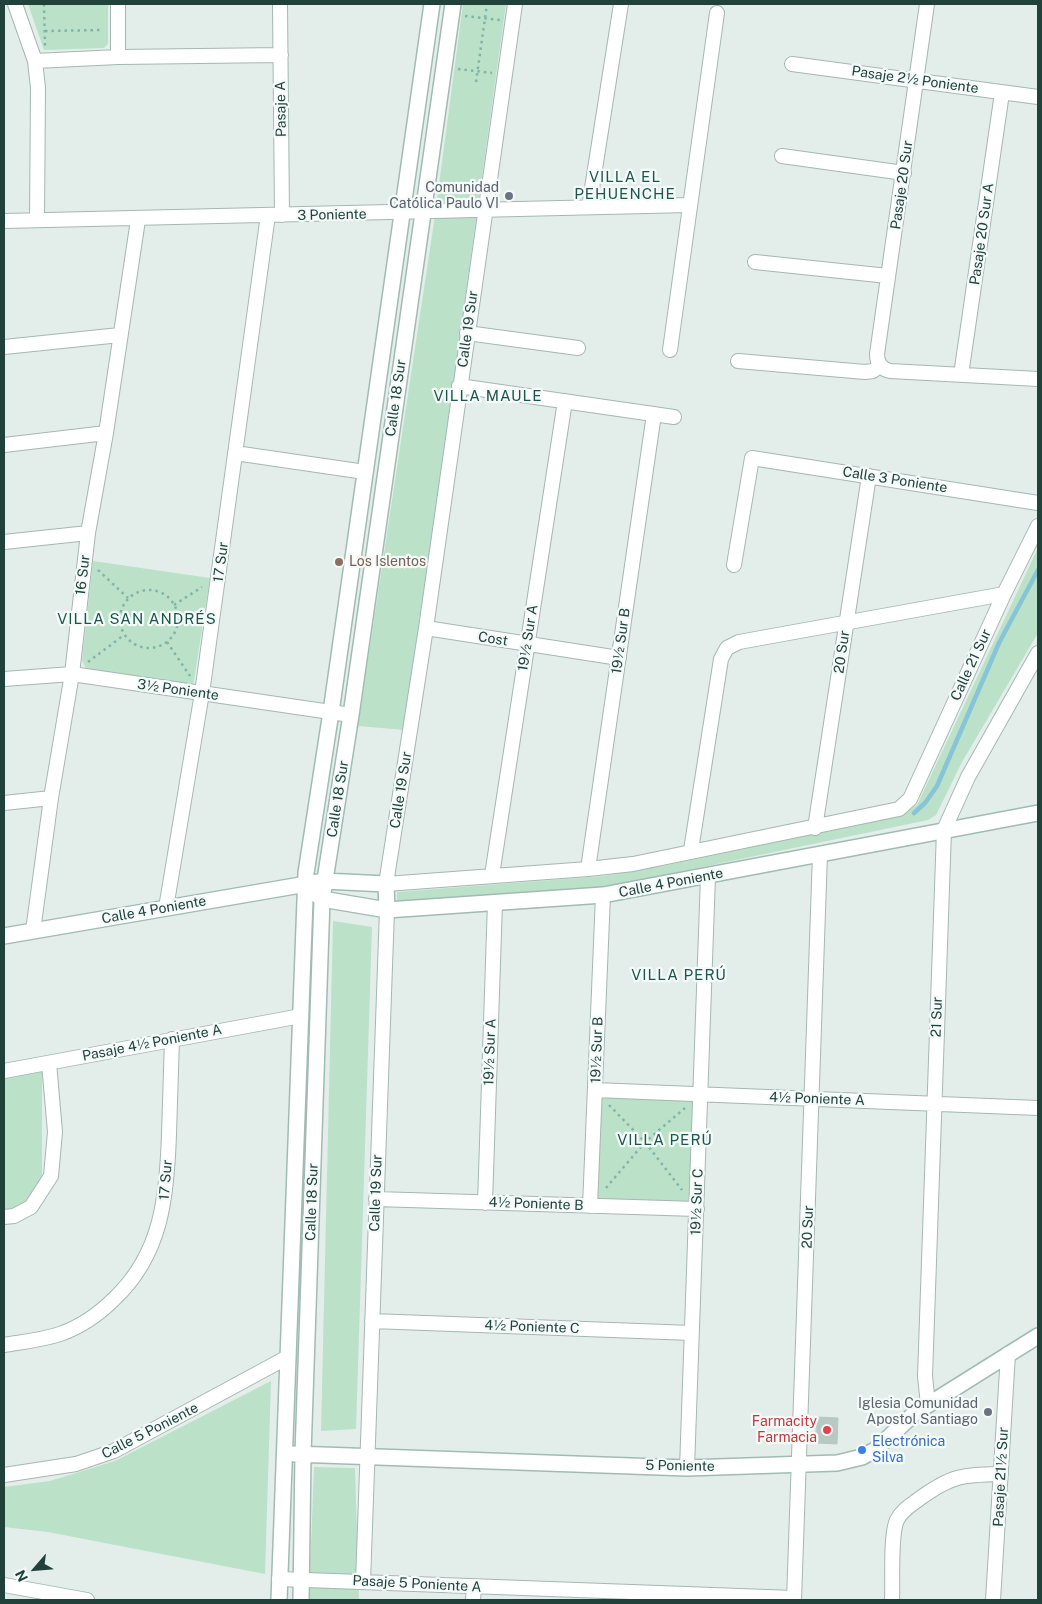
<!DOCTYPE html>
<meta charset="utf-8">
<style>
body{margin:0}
#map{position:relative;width:1042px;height:1604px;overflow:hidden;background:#e3eeea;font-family:"Public Sans",sans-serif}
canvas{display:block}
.frame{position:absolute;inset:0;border:5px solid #21413b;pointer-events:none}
.north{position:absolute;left:10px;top:1544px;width:50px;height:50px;-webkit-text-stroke:4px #f4faf8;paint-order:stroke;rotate:243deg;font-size:14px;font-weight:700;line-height:20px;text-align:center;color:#21413b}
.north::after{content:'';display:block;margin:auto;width:18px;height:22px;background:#21413b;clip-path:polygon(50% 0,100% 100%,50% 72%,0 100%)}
</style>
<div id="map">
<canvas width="1042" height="1604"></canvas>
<div class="frame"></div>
<div class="north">N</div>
</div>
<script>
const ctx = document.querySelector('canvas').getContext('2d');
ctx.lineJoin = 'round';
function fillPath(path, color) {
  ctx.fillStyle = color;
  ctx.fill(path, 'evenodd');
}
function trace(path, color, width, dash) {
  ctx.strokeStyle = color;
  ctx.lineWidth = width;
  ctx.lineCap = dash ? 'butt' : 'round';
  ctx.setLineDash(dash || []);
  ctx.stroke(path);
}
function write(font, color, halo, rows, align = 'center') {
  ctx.font = font + ' "Public Sans",sans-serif';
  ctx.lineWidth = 4.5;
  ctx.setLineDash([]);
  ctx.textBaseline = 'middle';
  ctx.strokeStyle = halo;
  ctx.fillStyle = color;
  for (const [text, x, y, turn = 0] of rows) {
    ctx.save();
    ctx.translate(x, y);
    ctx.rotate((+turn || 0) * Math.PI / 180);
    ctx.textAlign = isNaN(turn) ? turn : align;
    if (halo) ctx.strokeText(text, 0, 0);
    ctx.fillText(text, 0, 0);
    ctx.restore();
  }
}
const green = new Path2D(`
 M28,4H108V44L104,48L44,50Z
 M463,4H506L432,536L427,585L424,587L404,730L358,726L434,222Z
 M1038,548V633L962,762L936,815L928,820L602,888L397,901V892L604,876L663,866L899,816L917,805Z
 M93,561L210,578L193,687L87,671L82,660Z
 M333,921L372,927L356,1429L321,1431Z
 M42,1067V1184L19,1209L4,1213V1074Z
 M595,1092L694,1096L690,1206L591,1202Z
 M271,1381L265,1574L48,1532L4,1527V1487L50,1481L115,1461Z
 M314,1467L355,1468L359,1600H309Z`);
const stream = new Path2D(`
 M914,813L925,803L937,786L999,643L1038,570`);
const building = new Path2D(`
 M817,1417L838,1418L837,1444L816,1443Z`);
const path = new Path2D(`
 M44,4L45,46
 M465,16L500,20
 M45,31L103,30
 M458,69L492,73
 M476,82L487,4
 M98,570L128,598
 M120 619a29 29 0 1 1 58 0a29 29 0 1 1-58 0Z
 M174,605L202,587
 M167,642L190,676
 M88,662L124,635
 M609,1105L645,1142L682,1190
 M606,1188L645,1142L685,1108`);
const street = new Path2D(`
 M15,4L35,61L38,88L37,220
 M280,4L282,215
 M515,4L426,628L386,884L588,869L633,864L899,809L910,799L1004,594L1038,526
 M927,4L877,354C877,363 881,369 890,371L1038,379
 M118,57V4
 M35,61L118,57L281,55
 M792,64L1038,97
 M782,156L904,173
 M589,207L621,4
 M4,221L690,205
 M755,262L888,276
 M467,333L578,348
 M4,347L120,335
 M670,350L717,13
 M738,361L865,372L873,371L880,365
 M961,375L1002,93
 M459,386L674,417
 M4,445L106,433
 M235,453L365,472
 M4,542L88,533
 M734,565L752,458L1038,503
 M426,628L619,658
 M4,679L72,674L351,715
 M4,803L51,798
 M815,828L869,476
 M691,850L721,659L727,648L739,642L1004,594
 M588,869L654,414
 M492,875L565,401
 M166,908L202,693L268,215
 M33,931L51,798L72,674L88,533L106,433L138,220
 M4,1071L301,1016
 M595,1090L1038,1108
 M376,1199L697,1209
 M485,1203L495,902
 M590,1206L603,895
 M4,1217L14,1216L31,1207L51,1176L55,1132L49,1063
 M372,1321L692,1333
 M4,1345C22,1342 42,1340 60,1334C80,1327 99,1314 114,1299C162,1254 167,1196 169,1134C170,1102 171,1071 172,1039
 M928,1405L925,1376L944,830L968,777L1038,653
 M687,1468L708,876
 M4,1475L76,1464L114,1451L286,1358
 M279,1579L794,1598
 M363,1582L387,910
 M4,1585L87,1600
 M473,1600L474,1587
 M794,1600L820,854
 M892,1600C893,1581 890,1535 897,1520C902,1510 911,1505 919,1499C952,1475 962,1475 1001,1474
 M993,1600L1008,1354`);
const secondary = new Path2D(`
 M316,894L322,899L387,910L603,895L1038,813
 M4,936L324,881L386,884L387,910
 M294,1454L687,1468L837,1463L862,1457L875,1450L915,1413L1038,1336
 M279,1600L306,873L331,712L432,4
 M301,1600L303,1454L322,899L351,715L453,4`);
const markers = [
 [509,196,5,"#6b7280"],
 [339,562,5,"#8d6e63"],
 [988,1412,5,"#6b7280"],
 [827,1430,5,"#e0444e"],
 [862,1450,5,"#3f7fe0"]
];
const streetNames = [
 ["Pasaje 2½ Poniente",915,80,8],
 ["Pasaje A",281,109,-91],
 ["Pasaje 20 Sur",902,185,-82],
 ["3 Poniente",332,215,-1],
 ["Pasaje 20 Sur A",982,234,-82],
 ["Calle 19 Sur",468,329,-82],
 ["Calle 18 Sur",396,398,-82],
 ["Calle 3 Poniente",895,480,9],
 ["17 Sur",221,562,-82],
 ["16 Sur",83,575,-83],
 ["19½ Sur A",528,638,-81],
 ["Cost",493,639,9],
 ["19½ Sur B",621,641,-82],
 ["20 Sur",842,652,-82],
 ["Calle 21 Sur",971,665,-65],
 ["3½ Poniente",178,690,8],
 ["Calle 19 Sur",401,790,-81],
 ["Calle 18 Sur",338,799,-81],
 ["Calle 4 Poniente",671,883,-11],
 ["Calle 4 Poniente",154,910,-10],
 ["21 Sur",937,1017,-88],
 ["Pasaje 4½ Poniente A",152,1043,-11],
 ["19½ Sur B",597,1050,-88],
 ["19½ Sur A",490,1052,-88],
 ["4½ Poniente A",817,1099,2],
 ["17 Sur",166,1180,-85],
 ["Calle 19 Sur",376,1193,-88],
 ["Calle 18 Sur",312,1202,-88],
 ["19½ Sur C",697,1202,-88],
 ["4½ Poniente B",536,1204,2],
 ["20 Sur",808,1227,-88],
 ["4½ Poniente C",532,1327,2],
 ["Calle 5 Poniente",150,1431,-27],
 ["5 Poniente",680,1466,1],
 ["Pasaje 21½ Sur",1001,1477,-87],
 ["Pasaje 5 Poniente A",417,1584,3]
];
const worshipNames = [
 ["Comunidad",499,188],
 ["Católica Paulo VI",499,204],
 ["Iglesia Comunidad",978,1404],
 ["Apostol Santiago",978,1420]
];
const educationNames = [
 ["Los Islentos",349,562]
];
const healthNames = [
 ["Farmacity",817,1422],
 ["Farmacia",817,1438]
];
const shopNames = [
 ["Electrónica",872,1442],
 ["Silva",872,1458]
];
const neighbourhoodNames = [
 ["VILLA EL",625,177],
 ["PEHUENCHE",625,194],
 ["VILLA MAULE",488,396],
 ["VILLA SAN ANDRÉS",137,619],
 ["VILLA PERÚ",679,975],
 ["VILLA PERÚ",665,1140]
];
fillPath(green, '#bbe1c8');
trace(stream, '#88c4d7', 4.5);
fillPath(building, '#b8c9c4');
trace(building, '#b5c8c2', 1);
trace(street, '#a5b7b2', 16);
trace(secondary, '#a1bbb4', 18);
trace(path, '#81b4a9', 2.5, [2.5, 4]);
trace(street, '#fff', 14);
trace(secondary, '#fff', 15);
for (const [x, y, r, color] of markers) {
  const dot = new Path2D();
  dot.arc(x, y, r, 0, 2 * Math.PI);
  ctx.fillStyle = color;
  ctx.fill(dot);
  trace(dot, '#f4faf8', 2);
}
write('14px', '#21413b', '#f4faf8', streetNames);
write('14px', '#5b616d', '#f4faf8', worshipNames, 'right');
write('14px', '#785e54', '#f4faf8', educationNames, 'left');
write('14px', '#be3a42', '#f4faf8', healthNames, 'right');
write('14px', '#366cbe', '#f4faf8', shopNames, 'left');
ctx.letterSpacing = '1px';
write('15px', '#1b554c', '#f4faf8', neighbourhoodNames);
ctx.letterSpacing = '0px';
</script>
